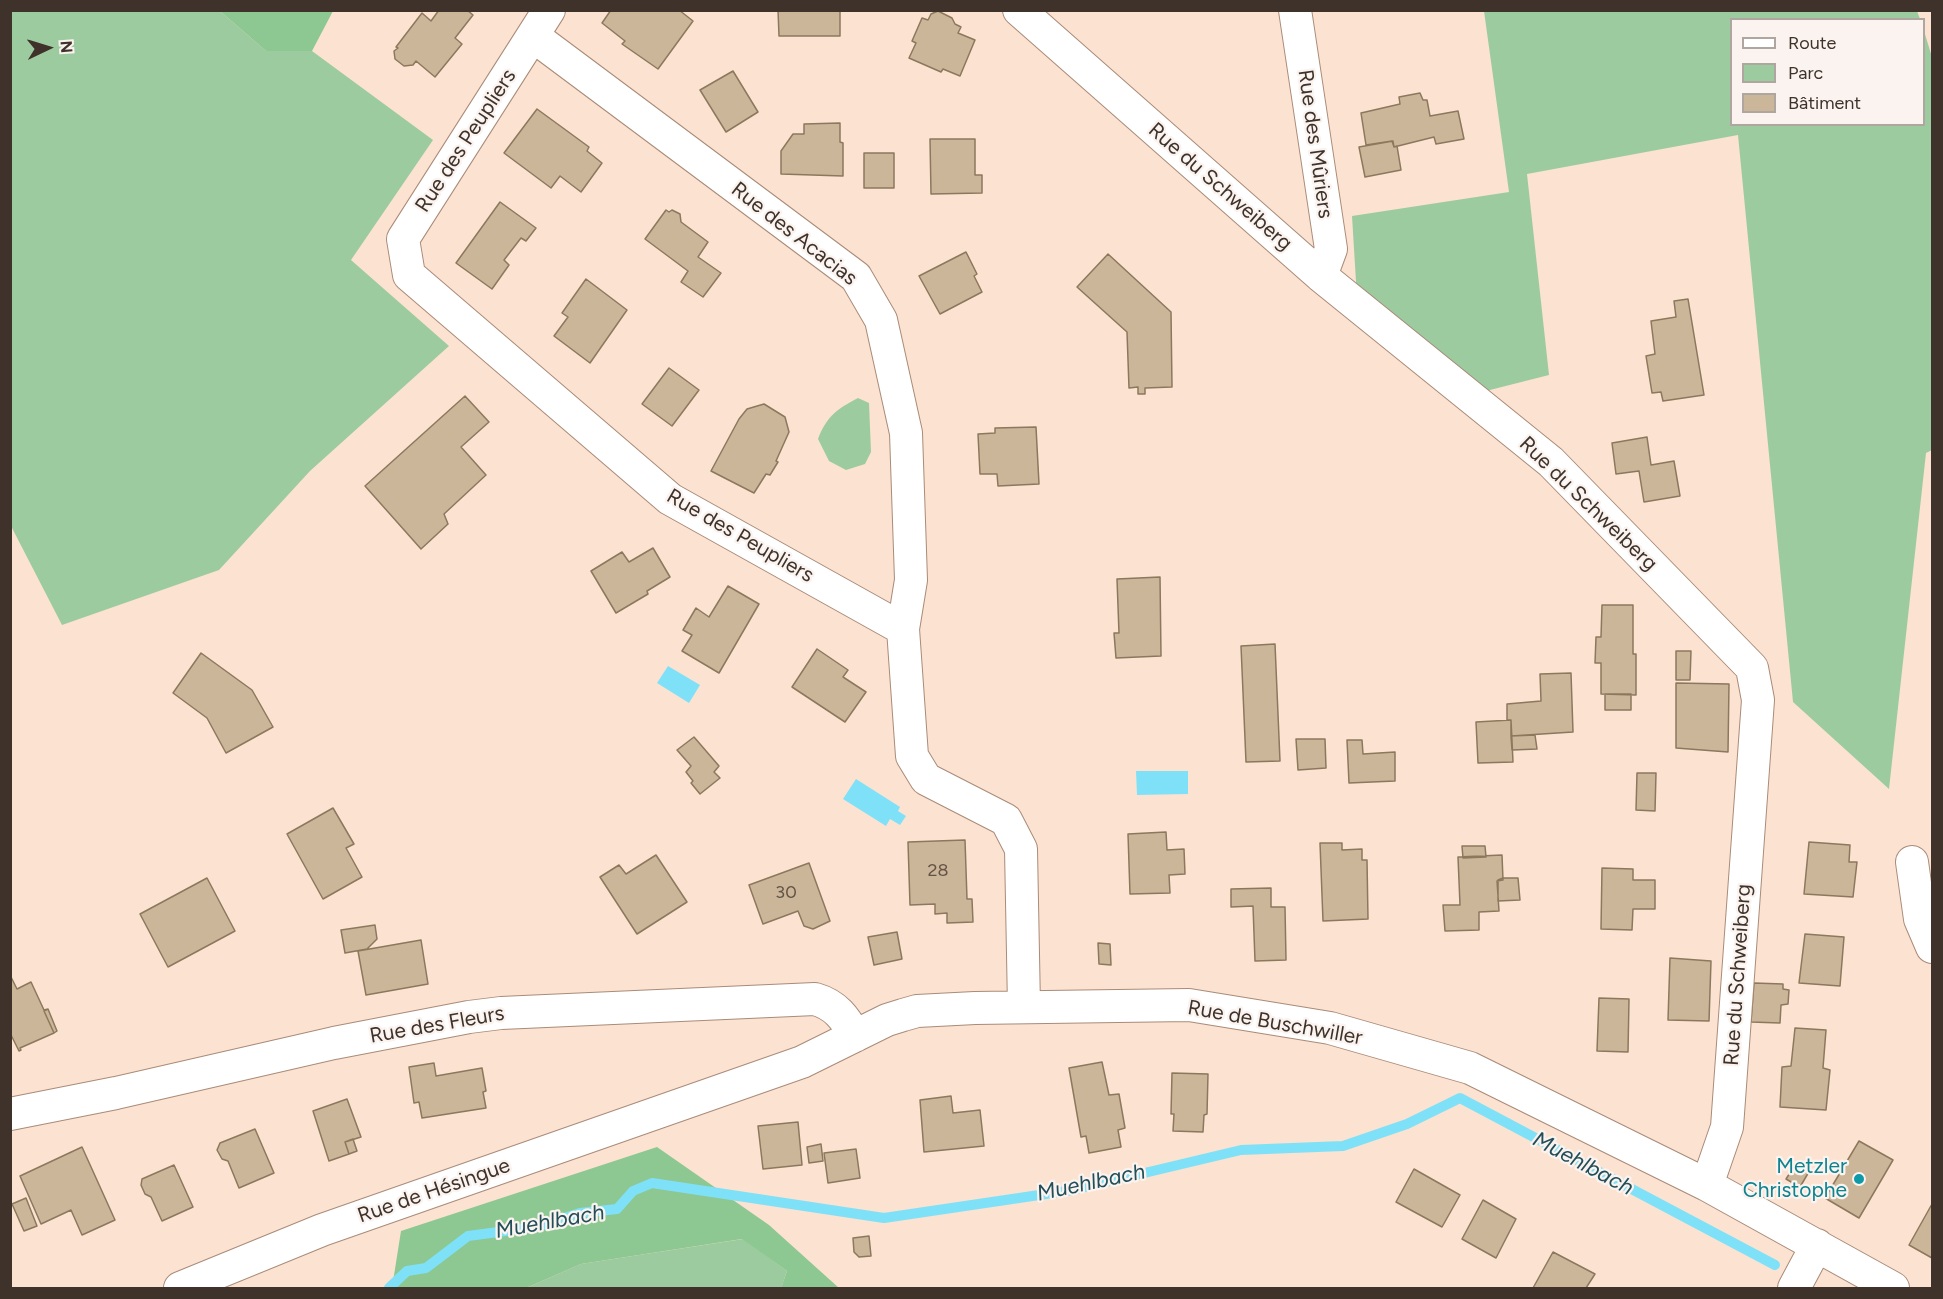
<!DOCTYPE html>
<meta charset="utf-8">
<style>
body{margin:0}
#map{position:relative;width:1943px;height:1299px;overflow:hidden;background:#fce2d1;font-family:Figtree,sans-serif}
canvas{display:block}
.frame{position:absolute;inset:0;border:12px solid #3f322a;pointer-events:none}
.legend{position:absolute;left:1730px;top:18px;width:195px;height:108px;box-sizing:border-box;background:#faf3ef;border:2px solid #afa6a0;margin:0;padding:8px 10px;list-style:none;font-size:18px;color:#3f322a}
.legend li{display:flex;align-items:center;gap:12px;height:30px}
.legend b{width:30px;border:2px solid #afa6a0}
.north{position:absolute;left:18px;top:18px;width:60px;height:60px;-webkit-text-stroke:4px #faf3ef;paint-order:stroke;rotate:86deg;font-size:16px;font-weight:700;line-height:24px;text-align:center;color:#3f322a}
.north::after{content:'';display:block;margin:auto;width:21px;height:27px;background:#3f322a;clip-path:polygon(50% 0,100% 100%,50% 72%,0 100%)}
</style>
<div id="map">
<canvas width="1943" height="1299"></canvas>
<div class="frame"></div>
<ul class="legend">
<li><b style="height:8px;background:#fff"></b>Route</li>
<li><b style="height:16px;background:#9dcba0"></b>Parc</li>
<li><b style="height:16px;background:#ccb699"></b>Bâtiment</li>
</ul>
<div class="north">N</div>
</div>
<script>
const ctx = document.querySelector('canvas').getContext('2d');
ctx.lineJoin = 'round';
function fillPath(path, color) {
  ctx.fillStyle = color;
  ctx.fill(path, 'evenodd');
}
function trace(path, color, width, dash) {
  ctx.strokeStyle = color;
  ctx.lineWidth = width;
  ctx.lineCap = dash ? 'butt' : 'round';
  ctx.setLineDash(dash || []);
  ctx.stroke(path);
}
function write(font, color, halo, rows, align = 'center') {
  ctx.font = font + ' Figtree,sans-serif';
  ctx.lineWidth = 4.5;
  ctx.setLineDash([]);
  ctx.textBaseline = 'middle';
  ctx.strokeStyle = halo;
  ctx.fillStyle = color;
  for (const [text, x, y, turn = 0] of rows) {
    ctx.save();
    ctx.translate(x, y);
    ctx.rotate((+turn || 0) * Math.PI / 180);
    ctx.textAlign = isNaN(turn) ? turn : align;
    if (halo) ctx.strokeText(text, 0, 0);
    ctx.fillText(text, 0, 0);
    ctx.restore();
  }
}
const green = new Path2D(`
 M11,11H220L266,51H312L433,140L351,260L449,346L310,471L219,570L62,625L11,526Z
 M1484,11H1917L1920,19L1732,20V124H1924V31L1932,57V450L1926,453L1889,789L1793,702L1738,135L1527,174L1549,375L1482,392L1357,298L1352,216L1509,192Z
 M858,398L869,403L871,452L865,464L846,470L829,461L818,439C827,416 837,409 858,398Z
 M743,1239L787,1271L781,1288H526L581,1264Z`);
const forest = new Path2D(`
 M220,11H333L312,51H266Z
 M657,1147L769,1225L839,1288H781L787,1271L742,1239L581,1264L526,1288H392L401,1231Z`);
const water = new Path2D(`
 M668,666L700,685L689,703L657,683Z
 M1136,771H1188V794L1137,795Z
 M856,779L900,807L898,811L906,816L900,825L890,819L886,826L843,799Z`);
const stream = new Path2D(`
 M389,1288L407,1271L426,1268L468,1236L536,1227L580,1213L617,1209L633,1191L652,1183L884,1218L1073,1190L1241,1150L1343,1146L1407,1124L1460,1098L1775,1265`);
const building = new Path2D(`
 M439,10H467L473,15L455,38L462,44L435,77L416,61L413,65L404,66L395,59L394,51L398,48L396,47L422,13L431,21Z
 M611,10H679L693,21L658,69L622,44L625,41L602,23Z
 M778,10H840V36H779Z
 M938,11L952,18L955,24L961,27L958,33L975,40L960,76L943,69L941,72L909,58L916,43L912,41L922,18L928,20L931,14Z
 M733,71L758,112L726,132L700,90Z
 M1420,93L1423,100H1427L1430,116L1458,111L1464,139L1436,144L1434,137L1394,147L1392,141L1366,145L1361,113L1400,104L1399,97Z
 M537,109L589,147L587,151L602,163L581,192L560,176L551,188L504,153Z
 M840,123V142L843,143V176L781,174V151L793,134H804V124Z
 M930,139H975V175H982V193L931,194Z
 M1393,141L1394,147L1397,146L1401,170L1365,177L1359,147Z
 M864,153H894V188H864Z
 M500,202L536,228L526,241L521,238L504,260L509,265L492,289L456,263Z
 M666,210L669,212L672,210L680,214L681,222L708,242L698,257L721,273L703,297L681,282L688,271L645,239Z
 M966,252L977,274L974,276L982,292L940,314L919,276Z
 M1108,254L1171,312L1172,387L1145,388V394H1138V387L1129,388L1127,332L1077,287Z
 M586,279L627,310L590,363L554,336L568,317L562,313Z
 M1688,299L1704,395L1663,401L1661,392L1652,393L1646,356L1655,354L1651,321L1676,317L1674,301Z
 M669,368L699,390L672,426L642,404Z
 M465,396L489,422L461,447L486,475L444,514L448,524L421,549L365,486Z
 M764,404L785,417L789,432L776,461L778,462L770,475L766,474L754,493L711,471L739,419L747,409Z
 M1036,427L1039,484L998,486L997,474H980L978,434L995,433V428Z
 M1647,437L1651,465L1674,461L1680,496L1644,502L1639,471L1616,474L1612,443Z
 M653,548L670,577L647,591L648,594L616,613L591,571L622,552L629,562Z
 M1160,577L1161,656L1116,658L1114,633H1119L1117,579Z
 M728,586L759,604L719,673L682,651L692,635L683,630L696,608L709,617Z
 M1602,605H1633V654H1636V695L1601,694V663H1595L1596,637H1601Z
 M1275,644L1280,761L1246,762L1241,646Z
 M817,649L848,670L843,677L866,692L845,722L792,687Z
 M1676,651H1691L1690,680H1676Z
 M201,653L252,690L273,727L226,753L207,718L173,693Z
 M1571,673L1573,732L1511,736V720H1507V704L1541,701L1540,674Z
 M1676,683L1729,684L1728,752L1676,748Z
 M1605,694H1631V710H1605Z
 M1511,720L1513,762L1478,763L1476,722Z
 M1535,735L1537,749L1512,750L1511,736Z
 M694,737L719,766L714,772L720,778L700,794L691,783L693,781L686,772L691,766L677,750Z
 M1296,739H1325L1326,768L1298,770Z
 M1347,740H1362L1363,754L1395,752V781L1349,783Z
 M1637,773H1656L1655,811L1636,810Z
 M333,808L354,844L346,848L362,877L323,899L287,834Z
 M1166,832L1167,850L1184,849L1185,874L1169,875L1170,893L1130,894L1128,834Z
 M965,840L967,899H972L973,922L947,923V913L935,914V904L910,905L908,842Z
 M1809,842L1850,845L1849,862H1857L1853,897L1804,894Z
 M1320,843H1342V850L1362,849V860H1367L1368,919L1323,921Z
 M1462,846H1485L1486,857L1463,858Z
 M656,855L687,902L637,934L600,877L619,865L626,874Z
 M1502,855L1503,880L1497,881L1499,911L1479,912V930L1445,931L1443,905H1460L1458,857Z
 M809,863L830,921L813,929L804,926L798,911L763,924L749,885Z
 M1602,868L1633,869V880H1655V909H1633L1632,930L1601,929Z
 M207,878L235,931L168,967L140,914Z
 M1503,878H1518L1520,900L1498,901V880Z
 M1271,888V907H1285L1286,960L1255,961L1253,906L1231,907V889Z
 M375,925L377,939L367,949L345,953L341,930Z
 M897,932L902,959L874,965L868,937Z
 M1805,934L1844,937L1840,986L1799,983Z
 M421,940L428,984L366,995L358,951Z
 M1098,943L1110,944L1111,965L1099,964Z
 M1670,958L1711,961L1709,1021L1668,1020Z
 M10,975L17,989L31,982L44,1010L48,1009L44,1011L54,1033L20,1048L21,1050L19,1051L10,1033Z
 M1754,983L1783,984V989L1789,990L1788,1004L1781,1005L1780,1023L1751,1022Z
 M1599,998L1629,999L1628,1052L1597,1051Z
 M48,1009L57,1031L54,1033L44,1011Z
 M1795,1028L1826,1030L1823,1068L1830,1070L1826,1110L1780,1107L1782,1067L1791,1066Z
 M1102,1062L1109,1095L1119,1094L1125,1128L1118,1130L1121,1147L1089,1153L1086,1136L1081,1137L1069,1068Z
 M434,1063L436,1076L482,1068L486,1091L483,1092L486,1108L422,1118L419,1102L414,1103L409,1067Z
 M1172,1073L1208,1074L1207,1114L1204,1115L1203,1132L1173,1131L1174,1114H1171Z
 M951,1096L953,1113L980,1110L984,1146L924,1152L920,1100Z
 M347,1099L361,1137L345,1142L349,1154L329,1161L313,1111Z
 M798,1122L802,1165L763,1169L758,1126Z
 M255,1129L274,1173L239,1188L228,1161L222,1159L217,1150L220,1143Z
 M353,1139L357,1151L349,1154L345,1142Z
 M1859,1141L1893,1160L1859,1218L1825,1198Z
 M821,1144L823,1161L809,1163L807,1147Z
 M82,1147L115,1220L82,1235L71,1210L41,1224L20,1176Z
 M856,1149L860,1178L828,1183L824,1153Z
 M1797,1162L1810,1170L1800,1187L1786,1179Z
 M174,1165L193,1207L162,1221L151,1197L145,1194L141,1185L142,1179Z
 M1414,1169L1460,1195L1442,1227L1396,1202Z
 M26,1198L37,1226L24,1231L12,1204Z
 M1483,1200L1516,1219L1496,1258L1462,1239Z
 M1932,1204V1258L1909,1245Z
 M869,1236L871,1256L859,1257L854,1252L853,1238Z
 M1553,1252L1595,1274L1586,1288H1533Z`);
const minor = new Path2D(`
 M549,10L403,239L409,275L670,499L903,629L912,756L926,779L1006,820L1021,849L1024,1007
 M1019,10L1321,276L1551,462L1752,668L1758,700L1727,1127L1707,1185
 M1295,10L1331,249L1321,276
 M533,36L856,277L881,320L906,433L911,580L903,629
 M1912,862L1920,919L1932,947
 M10,1114L116,1093L334,1043L469,1017L501,1013L815,999C836,1005 845,1018 855,1036
 M180,1288L322,1230L802,1062L887,1020L903,1015L917,1011L975,1008L1189,1005L1330,1028L1470,1068L1707,1185L1893,1288
 M1794,1288L1817,1245`);
const markers = [
 [1859,1179,6,"#0f9aa8"]
];
const numberNames = [
 ["28",938,871],
 ["30",786,893]
];
const streetNames = [
 ["Rue des Peupliers",466,141,-57],
 ["Rue des Mûriers",1315,144,82],
 ["Rue du Schweiberg",1220,187,41],
 ["Rue des Acacias",794,234,38],
 ["Rue du Schweiberg",1588,504,44],
 ["Rue des Peupliers",740,536,30],
 ["Rue du Schweiberg",1738,975,-86],
 ["Rue de Buschwiller",1275,1023,10],
 ["Rue des Fleurs",437,1025,-10],
 ["Rue de Hésingue",434,1191,-19]
];
const cultureNames = [
 ["Metzler",1847,1167],
 ["Christophe",1847,1191]
];
const waterNames = [
 ["Muehlbach",1583,1164,28],
 ["Muehlbach",1091,1183,-12],
 ["Muehlbach",550,1222,-10]
];
fillPath(green, '#9dcba0');
fillPath(forest, '#8dc791');
fillPath(water, '#7fe1f8');
trace(stream, '#7fe1f8', 10);
fillPath(building, '#ccb699');
trace(building, '#8c785d', 1.5);
trace(minor, '#a98b78', 34);
trace(minor, '#fff', 32);
for (const [x, y, r, color] of markers) {
  const dot = new Path2D();
  dot.arc(x, y, r, 0, 2 * Math.PI);
  ctx.fillStyle = color;
  ctx.fill(dot);
  trace(dot, '#faf3ef', 2);
}
write('18px', '#625346', null, numberNames);
write('21px', '#3f322a', '#faf3ef', streetNames);
write('21px', '#0d838f', '#faf3ef', cultureNames, 'right');
write('italic 22px', '#224e58', '#faf3ef', waterNames);
</script>
